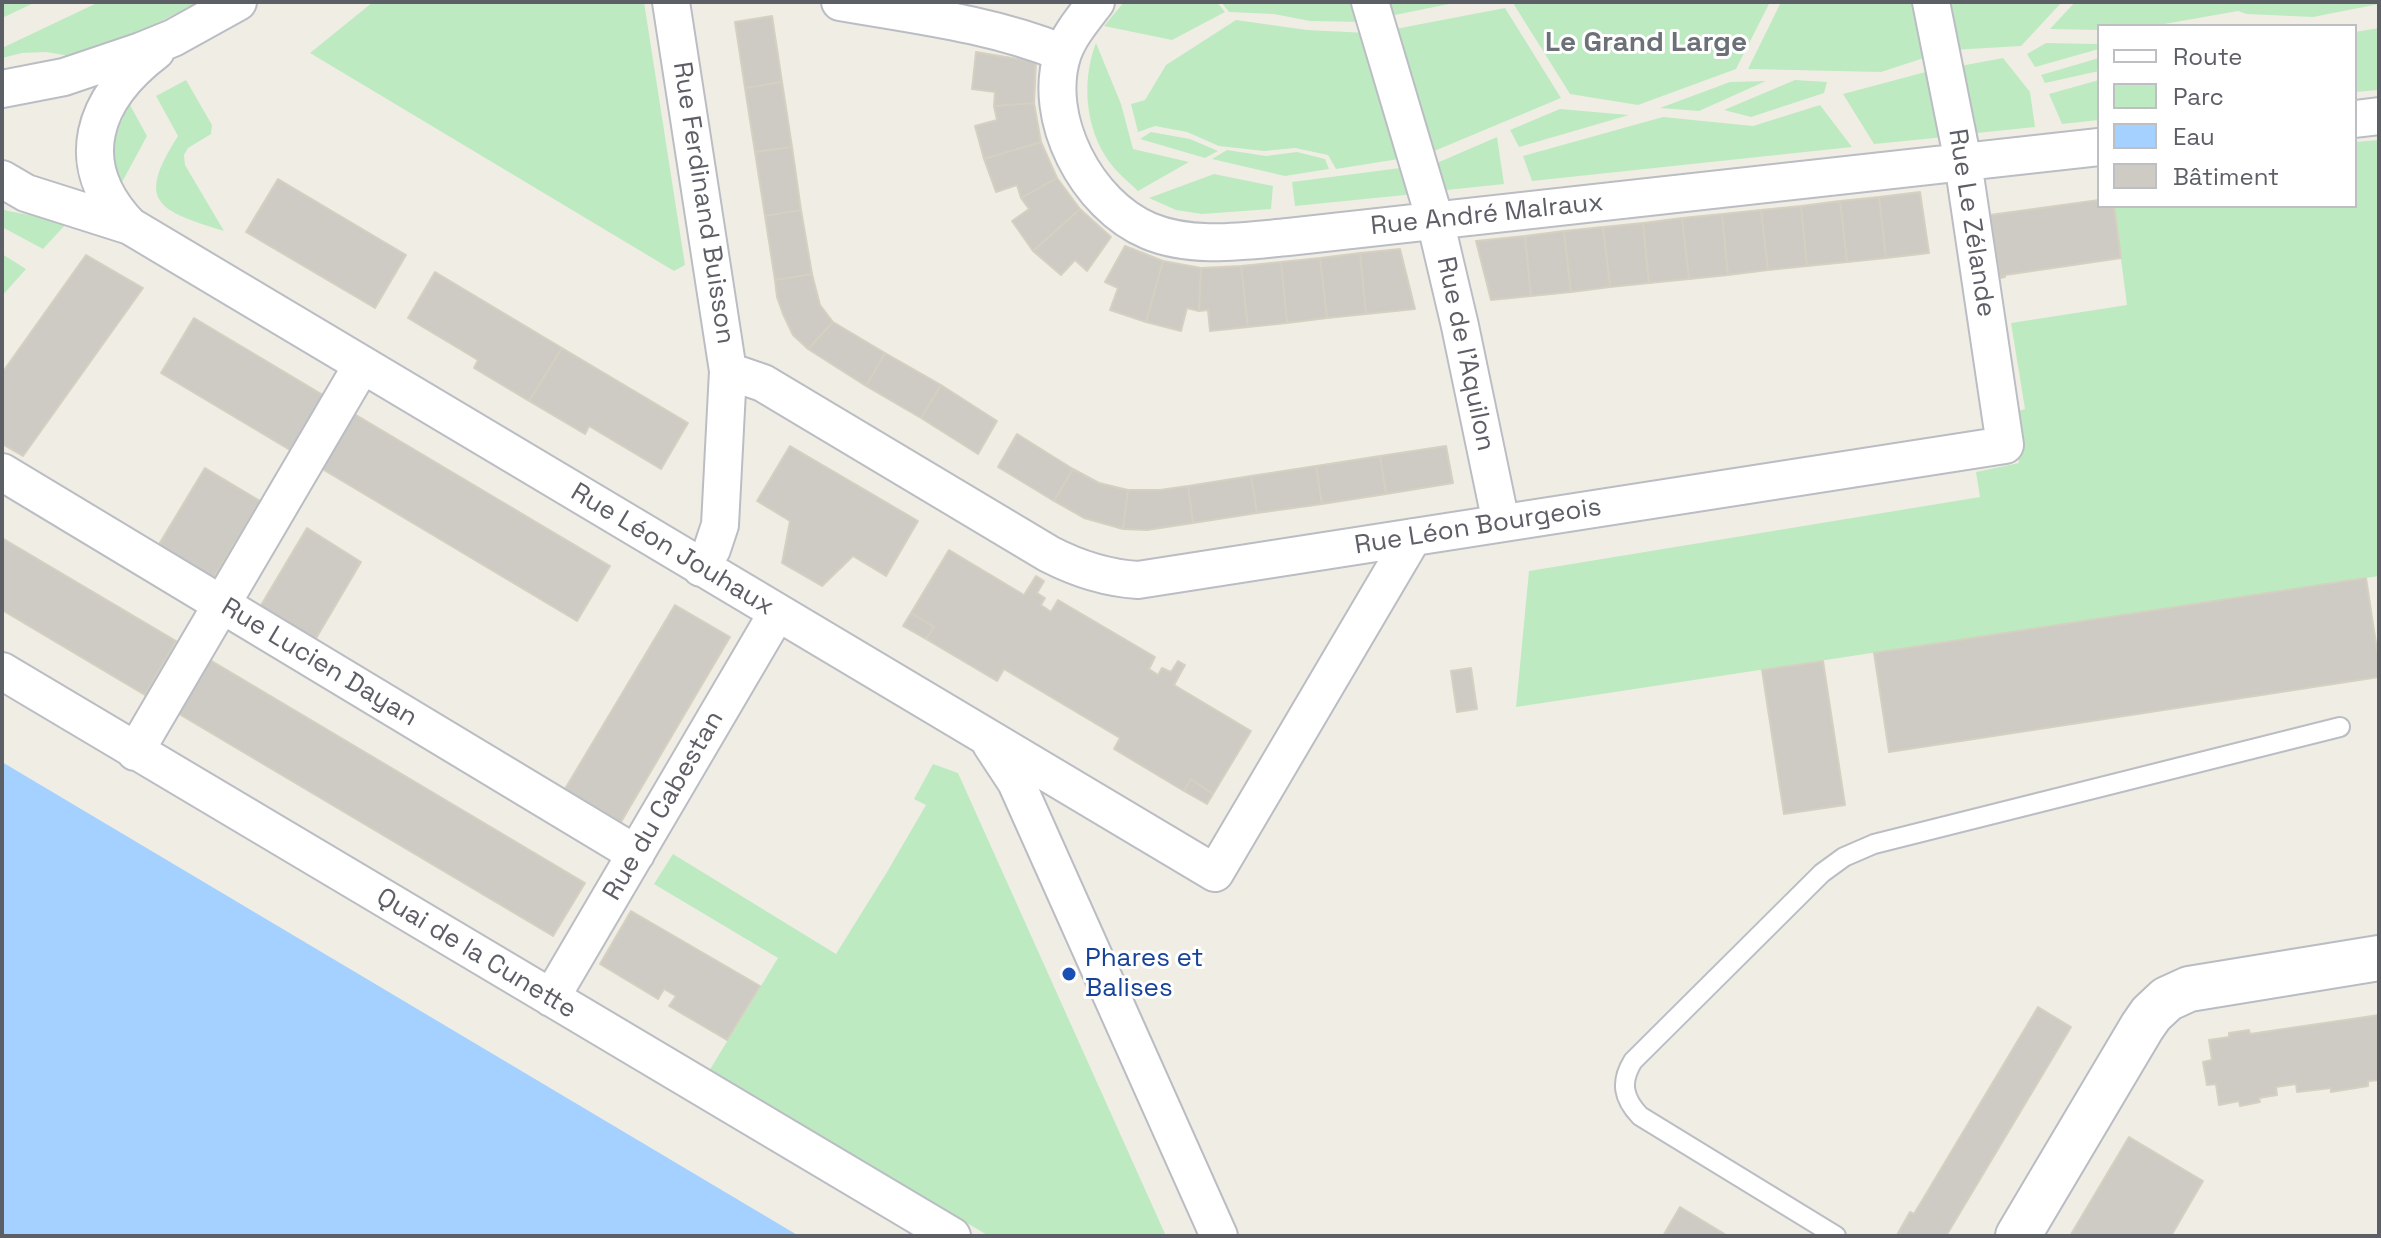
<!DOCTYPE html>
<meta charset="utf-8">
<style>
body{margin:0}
#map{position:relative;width:2381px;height:1238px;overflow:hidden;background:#f0eee4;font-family:"Space Grotesk",sans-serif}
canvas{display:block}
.frame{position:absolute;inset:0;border:4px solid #5c5f66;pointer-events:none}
.legend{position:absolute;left:2097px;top:24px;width:260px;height:184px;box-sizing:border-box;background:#fff;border:2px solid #bebfc2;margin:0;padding:10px 14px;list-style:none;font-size:24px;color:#5c5f66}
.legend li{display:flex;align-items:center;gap:16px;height:40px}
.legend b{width:40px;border:2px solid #bebfc2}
</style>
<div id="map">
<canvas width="2381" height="1238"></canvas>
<div class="frame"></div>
<ul class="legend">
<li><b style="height:10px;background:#fff"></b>Route</li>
<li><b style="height:22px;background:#beeac1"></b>Parc</li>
<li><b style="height:22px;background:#a4d1ff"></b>Eau</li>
<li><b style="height:22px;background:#cdcbc3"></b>Bâtiment</li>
</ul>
</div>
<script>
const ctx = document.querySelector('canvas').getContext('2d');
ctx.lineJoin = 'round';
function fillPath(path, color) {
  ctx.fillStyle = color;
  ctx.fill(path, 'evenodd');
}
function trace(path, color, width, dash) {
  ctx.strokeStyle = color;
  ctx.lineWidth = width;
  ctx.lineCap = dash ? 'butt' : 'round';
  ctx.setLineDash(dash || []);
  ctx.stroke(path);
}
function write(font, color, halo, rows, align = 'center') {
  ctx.font = font + ' "Space Grotesk",sans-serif';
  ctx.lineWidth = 6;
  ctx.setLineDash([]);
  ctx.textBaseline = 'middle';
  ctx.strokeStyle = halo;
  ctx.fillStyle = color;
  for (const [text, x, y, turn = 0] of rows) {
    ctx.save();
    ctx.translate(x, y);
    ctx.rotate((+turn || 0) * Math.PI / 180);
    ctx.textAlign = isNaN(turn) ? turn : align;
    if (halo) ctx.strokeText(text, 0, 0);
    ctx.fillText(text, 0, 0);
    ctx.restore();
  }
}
const green = new Path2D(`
 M2,2H36L2,18Z
 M99,2H198L121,42L70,56L46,52L22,53L2,58V48Z
 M373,2H644L685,265L674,271L310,53Z
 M1124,2H1217L1225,12L1172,40L1104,26Z
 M1221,2H1357L1364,22L1310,21L1274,14L1229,12Z
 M1381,2H1459L1385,17Z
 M1519,2H1770L1736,69L1638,105L1570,94L1513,3Z
 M1781,2H1918L1930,56L1881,72L1748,69Z
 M1942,2H2062L2021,46L1952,50Z
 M2075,2H2379V4L2313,17L2247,14L2238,11L2153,26H2099V30L2050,29Z
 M1505,8L1561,98L1427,154L1390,30Z
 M1236,20L1307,30L1368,33L1405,158L1336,169L1328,155L1295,148L1264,151L1219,146L1187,132L1155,126L1138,132L1131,104L1145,100L1166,65Z
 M2379,28V90L2355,92V32Z
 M1096,43L1121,104L1133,149L1189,162L1138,191C1131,184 1122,177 1115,169C1086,136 1080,84 1096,43Z
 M2046,43L2099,44V49L2035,67L2027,54Z
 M2003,58L2030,92L2035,127L1967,134L1955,67Z
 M2099,58V71L2045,83L2041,75Z
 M1933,70L1945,137L1874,144L1843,94Z
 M186,80L212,125L211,134L188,148L184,155L185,165L224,231C158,210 135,203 178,136L156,96Z
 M1795,80L1827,82L1824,93L1751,117L1724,110Z
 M2099,80V120L2062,124L2049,94Z
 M1766,81L1699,111L1660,108L1730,82Z
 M130,105L147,136L121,184C106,158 116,129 130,105Z
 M1820,105L1852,147L1532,181L1523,156L1663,117L1753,126Z
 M1560,109L1629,115L1519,147L1510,130Z
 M1151,132L1190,139L1218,151L1205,158L1140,139Z
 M1497,137L1504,184L1437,191L1430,166Z
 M2379,140V576L1516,707L1529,571L1980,497L1976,472L2019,463L2012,413L2025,409L2011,323L2127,305L2114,206H2355V142Z
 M1227,150L1266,156L1297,152L1325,159L1329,169L1285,176L1212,159Z
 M1408,167L1415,194L1295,206L1292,182Z
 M1214,174L1273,186L1271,209L1202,214L1176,210L1149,198Z
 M2,209L8,211L68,222L43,249L2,227Z
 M2,254L26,269L2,296Z
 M933,764L958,773L1166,1236H989L709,1071L778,958L654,884L673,854L836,954L887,872L926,805L914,799Z`);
const water = new Path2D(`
 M2,762L799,1236H2Z`);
const building = new Path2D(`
 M772,16L782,82L745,88L735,22Z
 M976,52L1036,62L1034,103L994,106L995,92L972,89Z
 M782,82L792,147L755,152L745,88Z
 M1034,103L1041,142L984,159L975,126L997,120L994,106Z
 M1041,142L1057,178L1021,198L1017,185L996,192L984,159Z
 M792,147L801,210L765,216L755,152Z
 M1057,178L1080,209L1033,251L1012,221L1029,209L1021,198Z
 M278,179L406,255L375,308L246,232Z
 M1920,192L1929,253L1886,258L1879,197Z
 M1879,197L1886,258L1847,262L1840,201Z
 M2099,200V206H2114L2121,258L2005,275V277L2000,278L1990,215Z
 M1840,201L1847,262L1807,266L1801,206Z
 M1801,206L1807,266L1768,270L1761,210Z
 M1080,209L1111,237L1087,271L1075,260L1061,275L1033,251Z
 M801,210L812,274L775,280L765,216Z
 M1761,210L1768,270L1728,275L1722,214Z
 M1722,214L1728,275L1689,279L1682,218Z
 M1682,218L1689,279L1649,283L1643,223Z
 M1643,223L1649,283L1610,287L1603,227Z
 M1603,227L1610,287L1571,292L1564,231Z
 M1564,231L1571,292L1531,296L1525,236Z
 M1525,236L1531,296L1491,300L1476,241Z
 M1125,246L1163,261L1146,322L1110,310L1118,288L1105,282Z
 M1400,249L1415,309L1366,314L1360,253Z
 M1360,253L1366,314L1327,318L1320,258Z
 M86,255L143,288L23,456L2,444V373Z
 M1320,258L1327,318L1287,323L1281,262Z
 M1163,261L1201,268L1199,311L1187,308L1181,331L1146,322Z
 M1281,262L1287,323L1248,327L1241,266Z
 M1241,266L1248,327L1210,331L1208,310L1199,311L1201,268Z
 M435,272L562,348L529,401L474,368L478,360L408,318Z
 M812,274L820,305L833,322L808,349L793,335L783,314L777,297L775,280Z
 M194,318L323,395L290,450L161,373Z
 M833,322L885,353L866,386L808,349Z
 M562,348L688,423L661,469L589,426L585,434L529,401Z
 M885,353L941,385L921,418L866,386Z
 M941,385L997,421L978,454L921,418Z
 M351,412L610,566L577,621L319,467Z
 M1017,434L1073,469L1054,501L998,467Z
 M790,446L918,521L886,576L853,556L822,586L782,563L790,521L757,501Z
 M1446,446L1453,483L1386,494L1380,456Z
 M1380,456L1386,494L1322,504L1316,466Z
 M1316,466L1322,504L1257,513L1251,476Z
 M205,468L260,501L213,579L158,546Z
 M1073,469L1099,483L1128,490L1123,529L1084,518L1054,501Z
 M1251,476L1257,513L1193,523L1188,486Z
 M1188,486L1193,523L1147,530L1123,529L1128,490H1160Z
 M307,528L361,562L315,640L260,607Z
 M2,538L176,641L145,695L2,610Z
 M949,550L1024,595L1036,576L1044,581L1037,593L1045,598L1041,605L1051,612L1058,600L1155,657L1149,669L1158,675L1162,668L1171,672L1178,661L1185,665L1174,685L1251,731L1213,794L1191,779L1184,791L1114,749L1120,738L1004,669L997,681L926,639L934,627L911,613Z
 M2366,578L2379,663V677L1889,752L1874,653Z
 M675,605L730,637L621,822L565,789Z
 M911,613L934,627L926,639L903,626Z
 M205,657L585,883L553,936L174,711Z
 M1823,661L1845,805L1784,814L1762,670Z
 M1471,668L1477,709L1457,712L1451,671Z
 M1191,779L1213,794L1207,804L1184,791Z
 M631,911L760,986L727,1040L669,1006L676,996L664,989L658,999L600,964Z
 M2038,1007L2071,1027L1946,1236L1897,1235L1910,1212L1914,1214Z
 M2379,1015V1080L2368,1081V1086L2331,1092V1088L2297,1092L2296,1084L2276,1087L2277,1095L2259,1098L2260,1102L2240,1106L2239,1101L2219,1105L2216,1084L2207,1085L2203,1062L2212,1060L2209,1040L2229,1037V1033L2249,1030L2250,1034Z
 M2129,1137L2203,1181L2171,1236H2070Z
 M1680,1207L1728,1236H1663Z`);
const lane = new Path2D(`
 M1836,1236L1640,1116C1623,1098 1620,1082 1633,1061L1822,873L1844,857L1874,844L2340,727`);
const street = new Path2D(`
 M671,2L728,371L720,525L712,549L701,568
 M840,2C915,15 992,24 1063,53
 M1096,2C1084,18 1070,34 1063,53C1041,118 1087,205 1149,231C1192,249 1243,241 1288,237L2099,147
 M1370,2L1435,220L1460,326L1501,523
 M2,89L64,77L141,51L173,38L238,2
 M2355,119L2379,116
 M2,179L26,193L130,226L1215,873L1413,537
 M130,226C69,163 94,98 156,51
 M728,371L763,383L1049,554C1078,569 1106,578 1138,580L2005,445L1963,162L1931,2
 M2,472L636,854
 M2,671L952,1236
 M991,744L1016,782L1219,1236
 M135,752L362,365
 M551,998L777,613`);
const secondary = new Path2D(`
 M2018,1236L2142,1027L2151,1014L2167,999L2189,989L2379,958`);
const markers = [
 [1069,974,8,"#1a4fb4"]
];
const streetNames = [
 ["Rue Ferdinand Buisson",703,203,81],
 ["Rue André Malraux",1487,215,-6],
 ["Rue Le Zélande",1971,223,81],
 ["Rue de l'Aquilon",1465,354,78],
 ["Rue Léon Bourgeois",1478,527,-9],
 ["Rue Léon Jouhaux",672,550,31],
 ["Rue Lucien Dayan",319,663,31],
 ["Rue du Cabestan",664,806,-60],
 ["Quai de la Cunette",476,954,31]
];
const transitNames = [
 ["Phares et",1085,959],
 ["Balises",1085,989]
];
const neighbourhoodNames = [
 ["Le Grand Large",1646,43]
];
fillPath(green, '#beeac1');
fillPath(water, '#a4d1ff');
fillPath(building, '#cdcbc3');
trace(building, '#d5d0c1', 2);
trace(lane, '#bbbdc4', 22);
trace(street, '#bbbdc4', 40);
trace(secondary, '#b9bcc3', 48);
trace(lane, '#fff', 18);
trace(street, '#fff', 36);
trace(secondary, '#fff', 44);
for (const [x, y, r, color] of markers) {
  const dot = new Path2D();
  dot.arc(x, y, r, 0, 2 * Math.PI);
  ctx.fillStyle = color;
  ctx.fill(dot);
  trace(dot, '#fff', 3);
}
write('26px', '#5c5f66', '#fff', streetNames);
write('26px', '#164399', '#fff', transitNames, 'left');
write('bold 28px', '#6c7178', '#fff', neighbourhoodNames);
</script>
